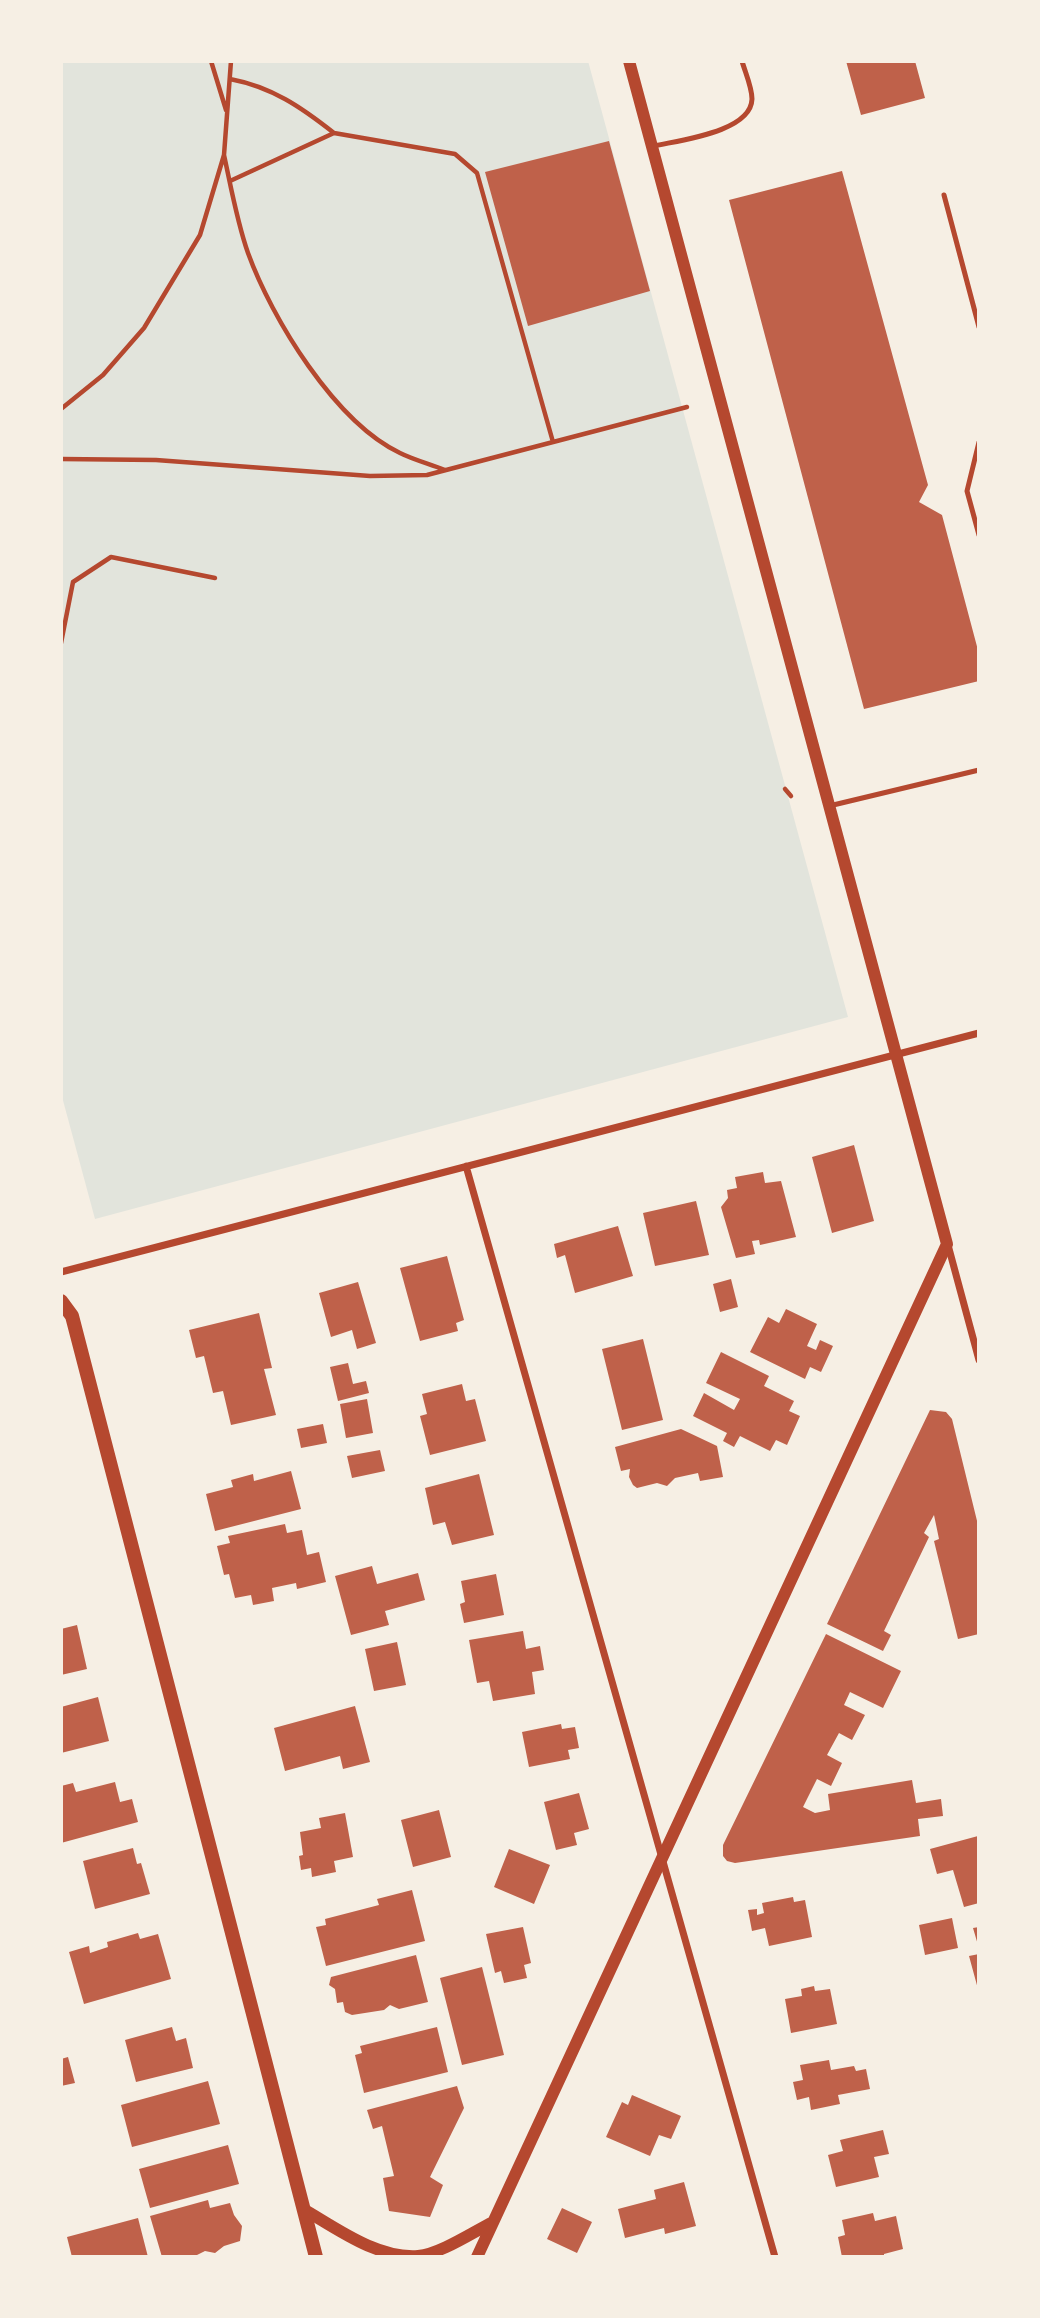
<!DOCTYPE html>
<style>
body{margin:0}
#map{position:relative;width:1040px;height:2318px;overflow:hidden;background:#f6efe4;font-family:"Alegreya Sans",sans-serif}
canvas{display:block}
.frame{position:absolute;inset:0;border:63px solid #f6efe4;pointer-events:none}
</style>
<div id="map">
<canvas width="1040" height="2318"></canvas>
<div class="frame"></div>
</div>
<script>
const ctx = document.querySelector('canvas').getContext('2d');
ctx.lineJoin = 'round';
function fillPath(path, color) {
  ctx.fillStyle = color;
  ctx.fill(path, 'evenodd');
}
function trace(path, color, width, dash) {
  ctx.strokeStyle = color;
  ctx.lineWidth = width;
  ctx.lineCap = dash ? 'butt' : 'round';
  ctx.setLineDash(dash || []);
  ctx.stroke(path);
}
const green = new Path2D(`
 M61,61H588L848,1017L95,1219L61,1093Z`);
const building = new Path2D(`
 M846,61H915L925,98L861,115Z
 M609,141L650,291L528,326L485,172Z
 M842,171L928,485L919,502L942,515L979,654V681L864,709L729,200Z
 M854,1145L874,1221L832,1233L812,1157Z
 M763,1172L765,1183L781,1181L796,1237L760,1245L759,1240L752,1241L755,1254L736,1258L721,1207L728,1198L727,1190L737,1188L735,1177Z
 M696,1201L709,1255L655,1266L643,1213Z
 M618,1226L633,1276L575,1293L565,1255L557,1258L554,1244Z
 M447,1256L464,1320L456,1323L458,1331L420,1341L400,1268Z
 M731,1279L738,1307L720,1312L713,1284Z
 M358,1282L376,1343L357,1349L352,1330L331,1337L319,1293Z
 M786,1309L817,1324L807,1346L816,1350L820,1340L833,1346L821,1372L810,1367L805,1379L750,1352L768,1317L779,1323Z
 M259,1313L272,1368L264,1369L276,1415L231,1425L223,1391L213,1393L204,1356L196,1358L189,1330Z
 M643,1339L663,1420L622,1430L602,1349Z
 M721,1352L769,1376L764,1386L794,1401L789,1411L800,1416L787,1445L776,1440L770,1451L740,1436L734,1447L723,1441L727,1433L693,1416L704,1393L734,1410L740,1399L706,1383Z
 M348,1363L353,1384L366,1381L369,1393L338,1401L330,1367Z
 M462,1384L466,1401L475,1399L486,1441L430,1455L420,1416L427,1414L422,1394Z
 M367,1399L373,1433L346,1438L340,1404Z
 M930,1410L946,1412L952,1419L979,1529V1634L958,1639L934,1541L939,1539L934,1515L924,1533L929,1537L884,1631L891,1635L883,1651L827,1624Z
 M323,1424L327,1443L301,1448L297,1429Z
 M681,1429L717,1446L723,1477L700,1481L698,1473L675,1478L667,1486L657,1483L637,1488L633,1485L629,1477L630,1469L621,1471L615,1447Z
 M380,1450L385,1471L352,1478L347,1456Z
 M291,1471L301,1509L215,1531L206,1494L233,1487L231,1480L253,1474L254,1481Z
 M479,1474L494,1535L452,1545L445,1522L433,1525L425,1488Z
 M285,1524L287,1533L302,1530L307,1555L319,1552L326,1582L297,1589L296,1583L272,1588L274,1601L253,1605L251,1595L235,1598L229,1574L224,1575L217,1546L230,1543L228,1536Z
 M372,1566L377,1584L418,1573L425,1600L385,1611L389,1625L351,1635L335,1576Z
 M496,1574L504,1615L464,1623L460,1604L465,1602L461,1581Z
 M77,1625L87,1669L61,1675V1629Z
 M523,1631L526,1649L540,1646L544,1670L532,1672L535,1694L493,1701L489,1681L477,1683L469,1640Z
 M826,1634L901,1671L883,1708L850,1692L844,1705L865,1715L852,1740L839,1733L827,1755L842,1763L831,1786L817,1779L803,1807L815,1813L830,1810L828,1794L912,1780L916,1803L941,1799L943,1816L918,1819L920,1836L735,1863L727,1861L723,1856V1845Z
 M397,1642L406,1685L374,1691L365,1649Z
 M98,1697L109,1741L61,1753V1707Z
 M355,1706L370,1762L343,1769L340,1756L285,1771L274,1728Z
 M561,1724L562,1729L575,1727L579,1748L568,1750L570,1759L529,1767L522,1732Z
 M115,1782L120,1802L132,1799L138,1822L61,1843V1786L73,1783L76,1792Z
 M579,1793L589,1829L574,1833L577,1845L556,1850L544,1802Z
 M439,1810L451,1857L413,1867L401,1820Z
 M345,1813L353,1857L334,1861L336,1872L312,1877L311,1868L301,1870L299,1856L303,1855L300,1832L321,1828L319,1818Z
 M978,1836L979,1903L964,1907L953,1870L937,1874L930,1849Z
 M133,1848L137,1864L141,1863L150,1894L95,1909L83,1861Z
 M509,1849L550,1865L534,1904L494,1887Z
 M412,1890L425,1941L326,1966L316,1927L326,1925L325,1919L379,1905L377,1899Z
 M793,1897L794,1902L805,1900L812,1937L769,1946L765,1928L752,1931L748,1910L757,1909V1915L764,1913L762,1903Z
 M952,1918L958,1948L925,1955L919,1925Z
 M523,1927L531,1963L524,1965L527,1978L504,1983L501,1971L495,1973L486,1934Z
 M979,1927V1945H978L973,1928Z
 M138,1933L140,1939L158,1934L171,1979L84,2004L69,1952L89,1946L90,1953L108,1947L107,1942Z
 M979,1954V1989H978L969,1956Z
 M416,1955L428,2002L399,2009L390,2005L384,2010L352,2015L345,2012L343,2002L337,2003L335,1989L329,1985L331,1977Z
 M482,1967L504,2055L462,2065L440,1978Z
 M814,1986L815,1991L830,1989L837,2024L791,2033L785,1999L802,1996L801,1989Z
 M172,2027L176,2041L186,2038L193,2068L136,2082L125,2040Z
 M437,2027L448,2072L364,2093L355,2055L362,2053L360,2046Z
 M68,2057L75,2083L61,2086V2059Z
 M829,2060L831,2070L854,2066L856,2071L866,2069L870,2089L838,2095L840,2104L811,2110L809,2097L797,2100L793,2082L803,2080L800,2065Z
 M208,2081L220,2124L132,2147L121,2105Z
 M457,2086L464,2108L430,2177L443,2185L430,2217L389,2211L383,2178L394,2176L382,2126L373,2129L367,2110Z
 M632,2095L681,2116L671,2139L659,2135L650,2156L606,2137L622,2102L628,2105Z
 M883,2130L889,2154L874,2157L879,2177L836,2187L828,2155L843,2151L840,2140Z
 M228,2145L239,2184L150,2208L139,2169Z
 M684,2182L696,2226L665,2234L664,2228L625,2238L618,2209L656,2199L654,2190Z
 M208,2200L210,2208L230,2203L234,2215L242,2226L240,2241L224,2246L215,2253L205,2251L193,2257H162L150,2216Z
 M562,2208L592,2222L577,2253L547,2239Z
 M873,2213L875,2221L896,2216L903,2249L884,2254V2257H842L838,2237L845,2235L842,2220Z
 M138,2218L148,2257H72L67,2237Z`);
const path = new Path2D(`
 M211,61L226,110
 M230,79C272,87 301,107 334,133
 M224,155C231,187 237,222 248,253C272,319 335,422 400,453C414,460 430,464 445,470
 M230,181L334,133L455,154L477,173L553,442
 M61,409L103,375L144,328L200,235L224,155L231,61
 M61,459L156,460L370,476L427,475L687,407
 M61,643L73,582L111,557L215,578
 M785,789L791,796`);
const service = new Path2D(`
 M654,146C680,140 751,132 752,99C752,87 745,72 742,61
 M944,195L979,327
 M979,442L967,491L979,535
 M829,806L979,770`);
const minor = new Path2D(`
 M466,1166L775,2257
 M948,1245L979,1360
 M61,1272L979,1033`);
const tertiary = new Path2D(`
 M303,2209C336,2228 377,2259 418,2256C440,2254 473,2232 493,2222
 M477,2257L947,1244L629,61`);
const secondary = new Path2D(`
 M61,1301L72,1316L316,2257`);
fillPath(green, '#e2e4dc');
fillPath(building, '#bf614a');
trace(path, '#b5482f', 4.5);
trace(service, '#b5482f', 5);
trace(minor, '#b5482f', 7);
trace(tertiary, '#b5482f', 12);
trace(secondary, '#b5482f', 14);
</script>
